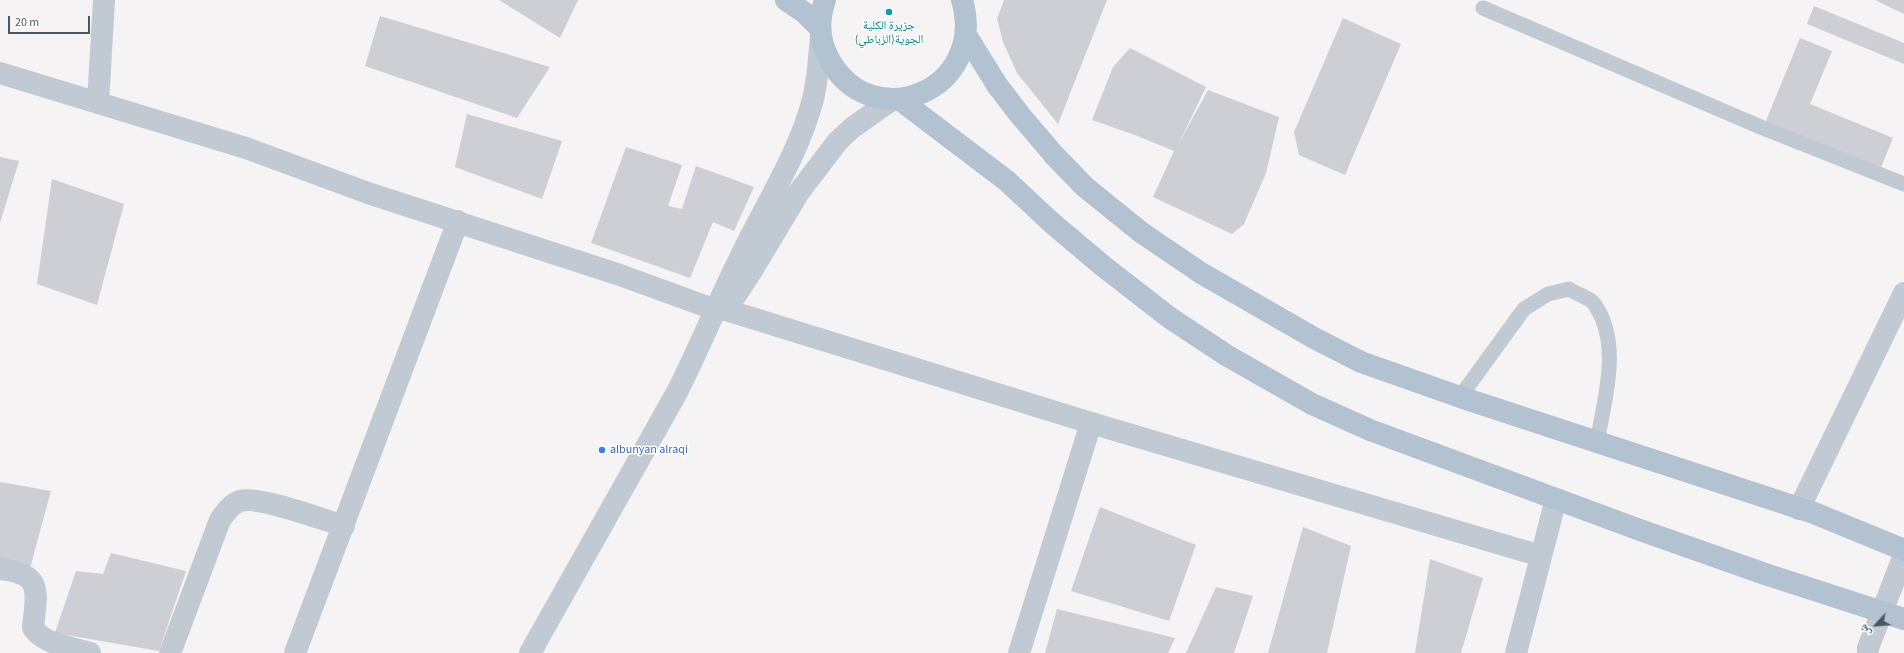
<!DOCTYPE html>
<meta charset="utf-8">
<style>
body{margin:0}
#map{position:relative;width:1904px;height:653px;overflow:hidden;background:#f5f3f3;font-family:"Source Sans 3","Noto Naskh Arabic",sans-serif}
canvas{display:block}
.north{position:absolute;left:1856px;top:605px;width:40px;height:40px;-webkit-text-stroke:3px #fff;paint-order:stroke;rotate:244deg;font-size:11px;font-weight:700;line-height:16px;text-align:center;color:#4a5661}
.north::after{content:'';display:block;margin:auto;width:14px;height:18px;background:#4a5661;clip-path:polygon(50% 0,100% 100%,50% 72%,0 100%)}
.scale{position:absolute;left:8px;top:16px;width:82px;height:18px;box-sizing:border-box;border:2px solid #4a5661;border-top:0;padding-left:5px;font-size:12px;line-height:14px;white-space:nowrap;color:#4a5661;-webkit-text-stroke:3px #fff;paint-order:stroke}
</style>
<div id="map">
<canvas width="1904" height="653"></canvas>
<div class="north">ش</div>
<div class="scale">20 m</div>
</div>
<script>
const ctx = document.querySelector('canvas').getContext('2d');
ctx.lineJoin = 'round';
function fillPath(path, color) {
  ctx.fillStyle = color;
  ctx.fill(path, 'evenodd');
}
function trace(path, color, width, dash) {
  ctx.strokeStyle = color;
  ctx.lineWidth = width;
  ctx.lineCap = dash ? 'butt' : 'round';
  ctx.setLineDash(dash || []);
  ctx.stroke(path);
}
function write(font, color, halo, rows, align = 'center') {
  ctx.font = font + ' "Source Sans 3","Noto Naskh Arabic",sans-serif';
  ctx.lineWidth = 3;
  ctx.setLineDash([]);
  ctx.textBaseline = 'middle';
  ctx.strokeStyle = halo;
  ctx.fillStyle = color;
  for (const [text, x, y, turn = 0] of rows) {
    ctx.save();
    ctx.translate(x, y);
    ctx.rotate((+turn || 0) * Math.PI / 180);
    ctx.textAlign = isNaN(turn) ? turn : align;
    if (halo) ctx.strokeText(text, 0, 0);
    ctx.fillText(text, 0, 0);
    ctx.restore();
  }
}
const building = new Path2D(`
 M499,0H578L560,38Z
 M1004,0H1107L1058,124L1017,73L1003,42L997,19Z
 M1875,0H1904V14Z
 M1814,6L1904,43V64L1807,24Z
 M380,16L550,67L517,118L365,66Z
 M1343,18L1401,44L1345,175L1299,155L1294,132Z
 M1800,38L1832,51L1810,104L1893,138L1878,175L1763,128Z
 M1130,48L1206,87L1179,143L1208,90L1279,117L1266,173L1244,224L1232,234L1153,197L1174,151L1135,135L1092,120L1113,67Z
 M467,114L562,141L542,199L455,167Z
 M626,147L682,165L668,206L682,209L696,166L754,187L734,231L713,222L690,278L591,243Z
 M0,157L19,161L0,223Z
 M52,179L124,204L97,305L37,284Z
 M0,482L51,491L30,568L0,561Z
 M1100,507L1196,545L1169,621L1071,591Z
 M1303,527L1351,546L1327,653H1268Z
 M111,553L186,571L159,651L55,633L76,571L103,574Z
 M1430,559L1483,578L1461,653H1415Z
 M1216,587L1253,596L1234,653H1186Z
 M1057,609L1175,638L1168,653H1045Z`);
const service = new Path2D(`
 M1483,8L1763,128L1904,184
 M1460,397L1524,309L1548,294L1569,289C1576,294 1591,298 1595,305C1622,345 1604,400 1597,443`);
const minor = new Path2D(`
 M0,73L246,148L368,193L620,275L716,310H726L1091,423L1541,556
 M98,103L104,0
 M1799,509L1904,293
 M0,569C45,574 36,593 33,628C45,645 71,647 90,653
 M170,653L220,520C225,513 231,504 240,501C257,495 324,520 344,526
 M295,653L458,221
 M1019,653L1091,423
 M1516,653L1556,499
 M1868,653V648L1904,555`);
const tertiary = new Path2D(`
 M730,304L751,272L799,192L838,141L852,128L893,99
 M530,653L676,394C698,351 716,306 738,262C763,208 798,157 813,99C818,79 819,56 821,36`);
const primary = new Path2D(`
 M786,0L805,13L820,28
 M825,0C818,20 819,41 829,59C872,138 988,90 962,0
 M966,35L997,85L1020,115L1054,155L1085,187L1142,233L1201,273L1314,338L1361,362L1460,397L1814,513L1904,550
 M899,99L1007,181L1052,223L1103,266L1170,318L1226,355L1312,404L1370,430L1640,530L1765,574L1904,619`);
const markers = [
 [889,12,4,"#0f9aa8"],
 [602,450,4,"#3f7fe0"]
];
const cultureNames = [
 ["جزيرة الكلية",889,26],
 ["الجوية(الزباطي)",889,40]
];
const shopNames = [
 ["albunyan alraqi",610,450]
];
fillPath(building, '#cdcfd5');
trace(service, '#c1cad2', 15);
trace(minor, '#c1cad2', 22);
trace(tertiary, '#c1cad2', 22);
trace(primary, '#b3c2d1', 22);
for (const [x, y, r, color] of markers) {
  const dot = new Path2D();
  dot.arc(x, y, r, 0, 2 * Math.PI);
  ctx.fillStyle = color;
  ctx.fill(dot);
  trace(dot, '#fff', 1.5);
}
write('12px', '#0d838f', '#fff', cultureNames);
write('12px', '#366cbe', '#fff', shopNames, 'left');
</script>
